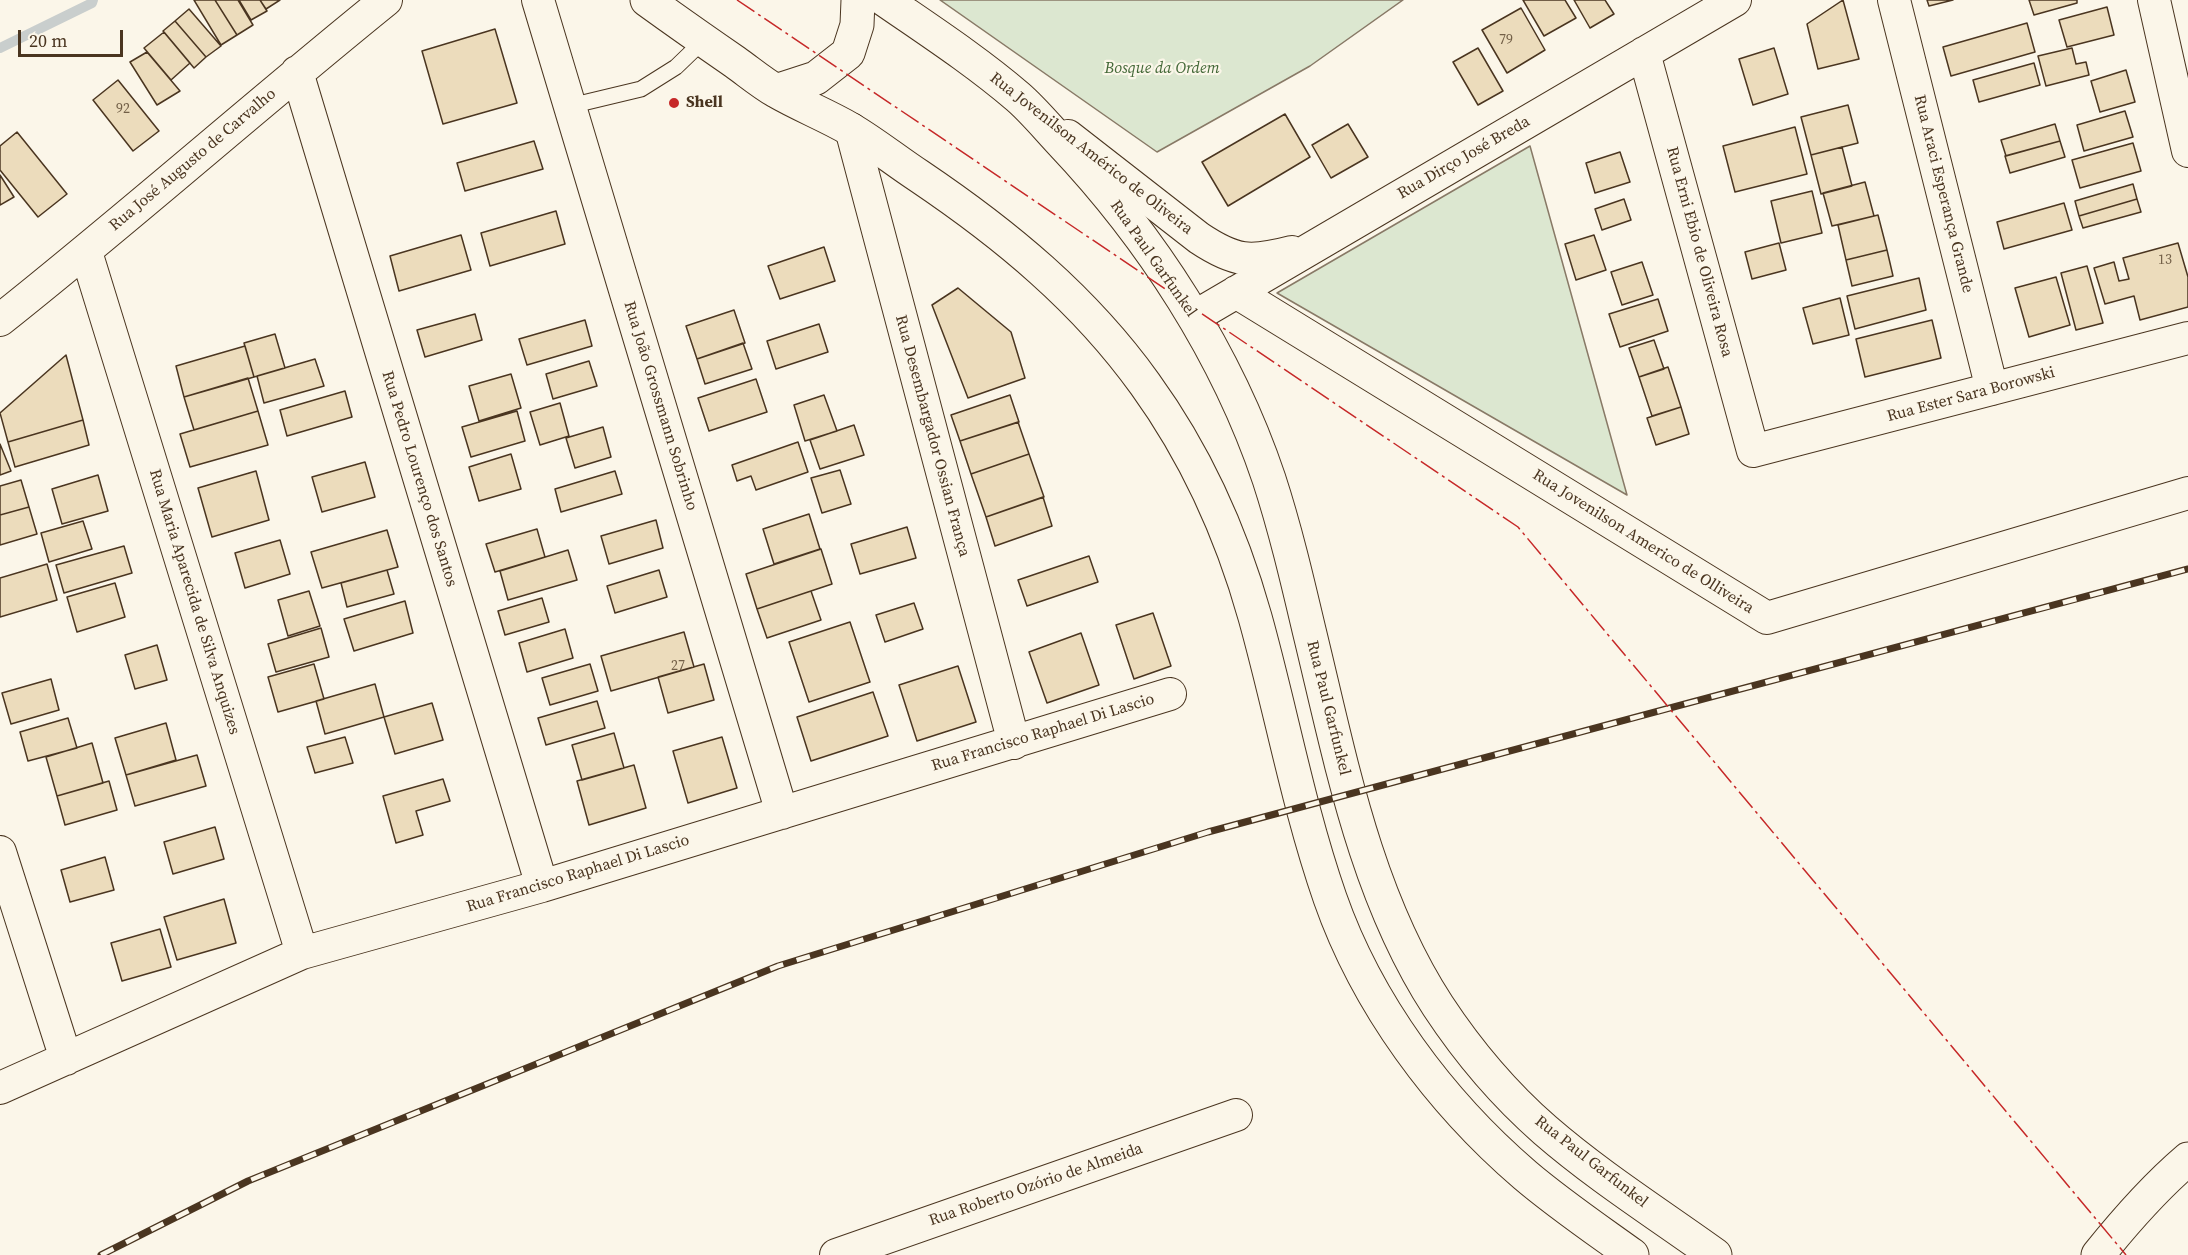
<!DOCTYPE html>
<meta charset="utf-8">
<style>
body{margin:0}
#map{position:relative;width:2188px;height:1255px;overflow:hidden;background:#fbf6e9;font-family:"Source Serif 4",serif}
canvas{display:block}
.scale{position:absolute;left:18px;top:30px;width:105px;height:27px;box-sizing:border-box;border:3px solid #4a3520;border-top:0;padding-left:8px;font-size:18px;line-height:21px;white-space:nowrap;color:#4a3520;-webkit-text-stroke:4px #fbf6e9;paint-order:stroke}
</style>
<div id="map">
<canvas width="2188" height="1255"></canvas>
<div class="scale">20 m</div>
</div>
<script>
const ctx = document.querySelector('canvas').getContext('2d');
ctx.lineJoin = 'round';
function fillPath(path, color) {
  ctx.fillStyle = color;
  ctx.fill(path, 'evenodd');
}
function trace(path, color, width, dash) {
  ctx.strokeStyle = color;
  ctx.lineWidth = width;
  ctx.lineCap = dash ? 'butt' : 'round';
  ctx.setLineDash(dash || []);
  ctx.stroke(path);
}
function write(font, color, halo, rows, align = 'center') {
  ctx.font = font + ' "Source Serif 4",serif';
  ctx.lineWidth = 4.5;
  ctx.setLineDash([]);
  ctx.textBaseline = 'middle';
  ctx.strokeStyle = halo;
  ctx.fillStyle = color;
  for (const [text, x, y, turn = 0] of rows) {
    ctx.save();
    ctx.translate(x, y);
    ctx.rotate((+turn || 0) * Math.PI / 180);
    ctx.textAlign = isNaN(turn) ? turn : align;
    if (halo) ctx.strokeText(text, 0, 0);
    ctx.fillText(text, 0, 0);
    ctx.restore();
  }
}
const green = new Path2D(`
 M940,0H1403L1310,66L1157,152Z
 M1530,146L1627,495L1277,293Z`);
const stream = new Path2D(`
 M0,48L92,3L93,0`);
const building = new Path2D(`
 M194,0H215L237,35L221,45Z
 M215,0H238L253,25L237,35Z
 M239,0H260L267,11L251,20Z
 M260,0H280L266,9Z
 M1523,0H1565L1576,18L1544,36Z
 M1574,0H1605L1614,14L1590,28Z
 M1843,0L1859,59L1818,69L1807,24Z
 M1927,0H1953L1929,6Z
 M2029,0H2077V3L2034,15Z
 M2107,7L2114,35L2067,47L2059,20Z
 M1521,8L1545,50L1507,73L1482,30Z
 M189,9L221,46L206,57L175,21Z
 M175,21L206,57L194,68L163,31Z
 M2027,23L2035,52L1951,76L1943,47Z
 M495,29L517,103L443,124L422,51Z
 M164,32L190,63L171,80L144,48Z
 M1478,48L1503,91L1478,105L1453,62Z
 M1774,48L1788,94L1753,105L1739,59Z
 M2072,48L2076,64L2086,62L2089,75L2046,86L2038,56Z
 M147,52L180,91L157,105L130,62Z
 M2034,63L2040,85L1979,102L1973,80Z
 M2126,70L2135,102L2100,112L2091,81Z
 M118,80L159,131L133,151L93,100Z
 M1848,105L1858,143L1811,155L1801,117Z
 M2125,111L2133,137L2084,151L2077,125Z
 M1285,114L1310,157L1228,206L1202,162Z
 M1348,124L1368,157L1331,178L1312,145Z
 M2055,124L2060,141L2006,156L2001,140Z
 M1795,127L1807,174L1735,192L1723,146Z
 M17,132L67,194L38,217L0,170V146Z
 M534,141L543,169L465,191L457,163Z
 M2060,141L2065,157L2010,173L2005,156Z
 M2133,143L2141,171L2080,188L2072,160Z
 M1842,147L1852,186L1821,194L1811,155Z
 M1620,152L1630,182L1595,193L1586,163Z
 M0,175L14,197L0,205Z
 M1865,182L1874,216L1832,226L1823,193Z
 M2133,184L2137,199L2079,216L2075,201Z
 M1812,191L1822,233L1781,243L1771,201Z
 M1624,199L1631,220L1602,230L1595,209Z
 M2137,199L2141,212L2083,228L2079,216Z
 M2064,203L2072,230L2004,249L1997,222Z
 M556,211L565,244L490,266L481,233Z
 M1878,215L1887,250L1846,260L1838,225Z
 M461,235L471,270L399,291L390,256Z
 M1594,235L1606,270L1576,280L1565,244Z
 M1779,243L1786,270L1752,279L1745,252Z
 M2178,243L2188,277V307L2140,320L2134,296L2105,304L2094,268L2114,262L2119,281L2129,279L2123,258Z
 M824,247L835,281L780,299L768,266Z
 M1887,250L1893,276L1852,286L1846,260Z
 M1642,262L1653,295L1622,305L1611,272Z
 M2087,266L2103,323L2076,330L2061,273Z
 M2056,277L2070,325L2029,337L2015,288Z
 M1919,278L1926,310L1855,329L1847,296Z
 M958,288L1011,332L1025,378L968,398L932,305Z
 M1840,298L1849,335L1813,344L1803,308Z
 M1658,299L1668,331L1620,347L1609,314Z
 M734,310L745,343L697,359L686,326Z
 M475,314L482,340L425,357L417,330Z
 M585,320L592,346L527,365L519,339Z
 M1932,320L1941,358L1865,377L1856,339Z
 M819,324L828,352L776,369L767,341Z
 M275,334L285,368L254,377L244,343Z
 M1654,340L1664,369L1639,377L1629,348Z
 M743,343L752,369L705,384L697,359Z
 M245,346L254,377L184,397L176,366Z
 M66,355L83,420L8,442L0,413Z
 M315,359L324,386L264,403L257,376Z
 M589,361L597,386L553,399L546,374Z
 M1668,367L1681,407L1652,416L1639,377Z
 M511,374L521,408L479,421L469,386Z
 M248,378L258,411L194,430L184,397Z
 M756,379L767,412L709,431L698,398Z
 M345,391L352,417L287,436L280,410Z
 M824,395L837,431L805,441L794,405Z
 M1010,395L1019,422L960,441L951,415Z
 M560,403L569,436L540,445L530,412Z
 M1681,407L1689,434L1656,445L1647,418Z
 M258,411L268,445L190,467L180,434Z
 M517,411L525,441L471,457L462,427Z
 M83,420L89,445L15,467L8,442Z
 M1018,422L1029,454L971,474L960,441Z
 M854,425L864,455L820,469L810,440Z
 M603,427L611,457L575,468L566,438Z
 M798,442L808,472L756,490L751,476L737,481L732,465Z
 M0,444L11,471L0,475Z
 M511,454L521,489L479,501L469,467Z
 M1029,454L1044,497L986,517L971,474Z
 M365,462L375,497L322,512L312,477Z
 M840,470L851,504L822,513L811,478Z
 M256,471L269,520L212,537L198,488Z
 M615,471L622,494L561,512L555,489Z
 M98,475L108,511L62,524L52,489Z
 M21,480L29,507L0,515V486Z
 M1043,497L1052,526L995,546L986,517Z
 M29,507L37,534L0,545V515Z
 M809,514L820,549L774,564L763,529Z
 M656,520L663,548L609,564L601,536Z
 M83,521L92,549L49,562L41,533Z
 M907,527L916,558L860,574L851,544Z
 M537,529L545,557L495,572L486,544Z
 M387,530L398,567L322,588L311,552Z
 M280,540L290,574L245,588L235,553Z
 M124,546L132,573L64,593L56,565Z
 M821,549L832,584L757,609L746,574Z
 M568,550L577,580L508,600L500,571Z
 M1089,556L1098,582L1027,606L1018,580Z
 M47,564L57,600L0,617V578Z
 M387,570L394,594L347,607L341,583Z
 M659,570L667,597L615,613L607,586Z
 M115,583L125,617L77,632L67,597Z
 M309,591L320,626L288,636L278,600Z
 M811,591L821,620L767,638L757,609Z
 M542,598L549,622L505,635L498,611Z
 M405,601L413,633L354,651L344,619Z
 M914,603L923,629L885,642L876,615Z
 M1153,613L1171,666L1134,679L1116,625Z
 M850,622L870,682L809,702L789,642Z
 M321,628L329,657L276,672L268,644Z
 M565,629L573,658L527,672L519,643Z
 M684,632L694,667L611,691L601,656Z
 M1081,633L1099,685L1047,703L1029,652Z
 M157,645L167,680L135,689L125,655Z
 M314,664L324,699L278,712L268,677Z
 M590,664L598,691L550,705L542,678Z
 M704,664L714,700L668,713L658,677Z
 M958,666L976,722L917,741L899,685Z
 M51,679L59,710L11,724L2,693Z
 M375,684L384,717L325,734L316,701Z
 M873,692L888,736L811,761L797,717Z
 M597,701L605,728L546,745L538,718Z
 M432,703L443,740L395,754L384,717Z
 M68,718L77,748L28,761L20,732Z
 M166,723L176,760L126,775L115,738Z
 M614,733L624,768L582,780L572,745Z
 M345,737L353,763L315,773L307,747Z
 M722,737L737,788L688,803L673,751Z
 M92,743L103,783L57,796L46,757Z
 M197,755L206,786L135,806L126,775Z
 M634,765L646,808L589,825L577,781Z
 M443,779L450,801L416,811L423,835L396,843L383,796Z
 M109,781L117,810L65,825L57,796Z
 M215,827L224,859L173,874L164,842Z
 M105,857L114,890L70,902L61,870Z
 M224,899L236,943L177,960L164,917Z
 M160,929L171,967L122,981L111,943Z`);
const lane = new Path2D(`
 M570,106L641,89L676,67L704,40`);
const street = new Path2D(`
 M538,0L782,813
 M1894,0L1992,389
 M2154,0L2188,151
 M1644,53L1753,451L2188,338
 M297,72L542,886
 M851,129L1014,743
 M1068,136L1199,238C1235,262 1250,263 1292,252
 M86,252L302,953
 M1236,292L1767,618L2188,493
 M1194,317L1735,0
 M0,320C131,216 256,105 386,0
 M0,852L66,1059
 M0,1088L302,953L542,886L1170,694
 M836,1255L1236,1115`);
const secondary = new Path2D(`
 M647,0C676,21 706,42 735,62C749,72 762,83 776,91C800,105 826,115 850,129C874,143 896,161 919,176C1005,234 1084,299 1145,384C1195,453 1232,535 1255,617C1281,710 1298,806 1330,898C1367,1004 1440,1102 1525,1175C1559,1204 1596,1229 1632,1255
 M885,0C930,31 976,61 1018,97C1033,110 1047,127 1061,142C1151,237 1227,354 1269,479C1285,528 1297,579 1309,630C1340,757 1365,894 1438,1006C1467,1050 1505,1095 1545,1130C1598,1176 1658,1214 1715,1255
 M776,91L816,78L848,53L857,25L858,0`);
const highway = new Path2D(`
 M2098,1255C2126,1220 2154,1188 2188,1159`);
const rail = new Path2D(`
 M101,1255L248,1181L778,966L1208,832L2188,569`);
const power = new Path2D(`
 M737,0L1518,527L2126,1255`);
const markers = [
 [674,103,6,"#c62828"]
];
const numberNames = [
 ["79",1506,40],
 ["92",123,109],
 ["13",2165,260],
 ["27",678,666]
];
const parkNames = [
 ["Bosque da Ordem",1162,69]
];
const poiNames = [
 ["Shell",686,103]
];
const streetNames = [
 ["Rua Jovenilson Américo de Oliveira",1091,154,38],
 ["Rua Dirço José Breda",1464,158,-30],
 ["Rua José Augusto de Carvalho",193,160,-40],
 ["Rua Araci Esperança Grande",1943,194,76],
 ["Rua Erni Ebio de Oliveira Rosa",1699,252,75],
 ["Rua Paul Garfunkel",1153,259,55],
 ["Rua Ester Sara Borowski",1971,395,-15],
 ["Rua João Grossmann Sobrinho",660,406,73],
 ["Rua Desembargador Ossian França",932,436,75],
 ["Rua Pedro Lourenço dos Santos",419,479,73],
 ["Rua Jovenilson Americo de Olliveira",1643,542,32],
 ["Rua Maria Aparecida de Silva Anquizes",194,602,73],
 ["Rua Paul Garfunkel",1328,708,76],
 ["Rua Francisco Raphael Di Lascio",1043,733,-17],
 ["Rua Francisco Raphael Di Lascio",578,874,-17],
 ["Rua Paul Garfunkel",1591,1162,38],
 ["Rua Roberto Ozório de Almeida",1036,1185,-19]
];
fillPath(green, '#dce7d0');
trace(green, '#887966', 1.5);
trace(stream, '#c9cecd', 10);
fillPath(building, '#ecdcbc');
trace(building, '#4a3520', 1.5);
trace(lane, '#4a3520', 17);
trace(street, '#4a3520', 34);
trace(secondary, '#4a3520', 35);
trace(highway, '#4a3520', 35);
trace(lane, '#fbf6e9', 15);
trace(street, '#fbf6e9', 32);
trace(secondary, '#fbf6e9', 33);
trace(highway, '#fbf6e9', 33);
trace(rail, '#4a3520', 7);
trace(rail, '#fbf6e9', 4.5, [14]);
trace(power, '#c62828', 1.5, [21, 4.5, 3, 4.5]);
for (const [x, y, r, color] of markers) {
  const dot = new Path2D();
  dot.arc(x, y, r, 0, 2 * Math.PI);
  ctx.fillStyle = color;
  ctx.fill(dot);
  trace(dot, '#fbf6e9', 2);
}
write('14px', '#725f47', null, numberNames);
write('italic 16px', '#436837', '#fbf6e9', parkNames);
write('bold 16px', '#4a3520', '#fbf6e9', poiNames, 'left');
write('16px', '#4a3520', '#fbf6e9', streetNames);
</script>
